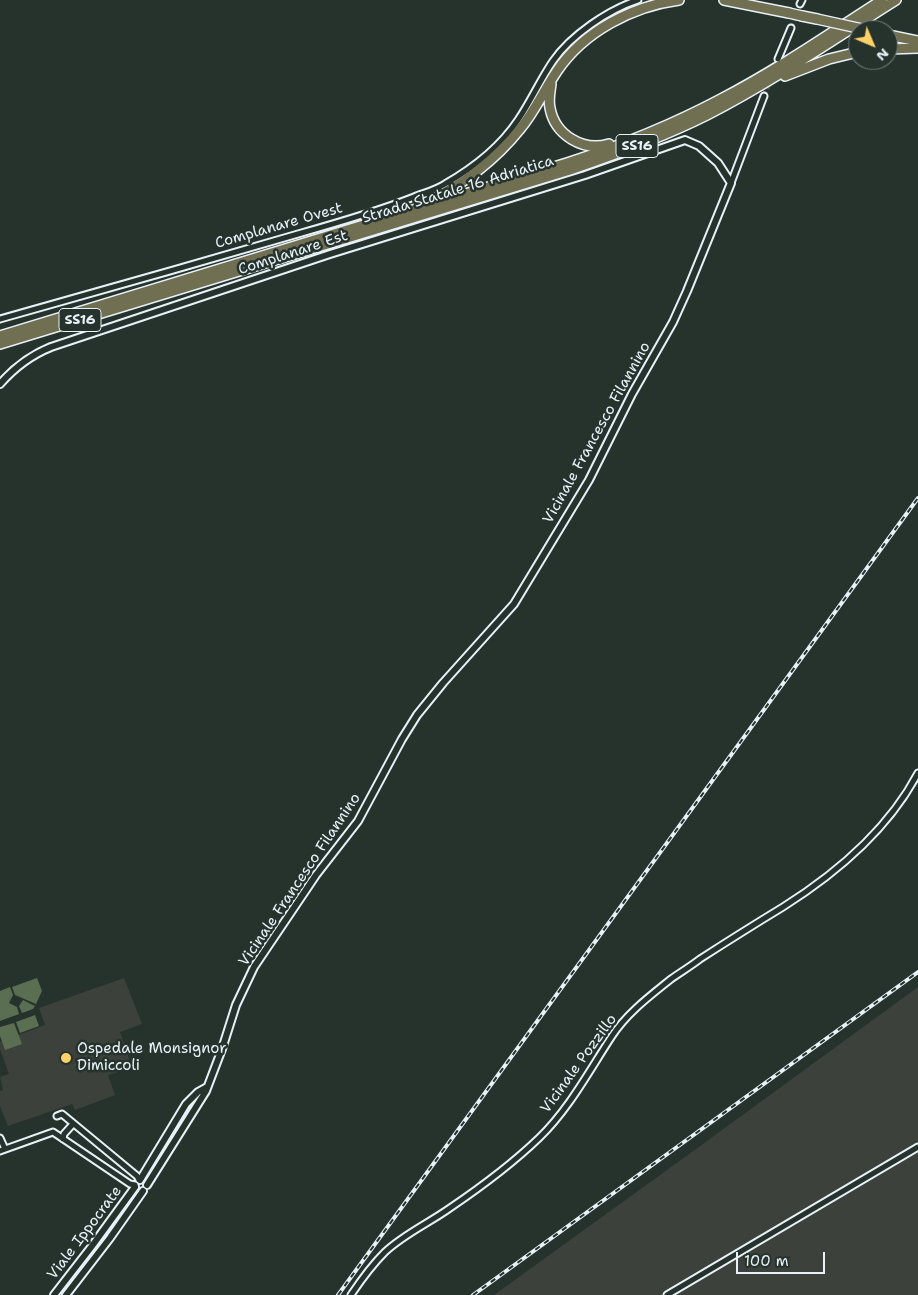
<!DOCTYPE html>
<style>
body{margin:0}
#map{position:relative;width:918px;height:1295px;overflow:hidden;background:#26332d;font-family:"Shantell Sans",sans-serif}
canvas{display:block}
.north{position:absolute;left:848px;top:20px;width:50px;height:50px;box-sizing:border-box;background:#26332d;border:1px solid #747f7e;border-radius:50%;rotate:135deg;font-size:14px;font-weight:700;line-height:20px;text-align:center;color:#e8f1f8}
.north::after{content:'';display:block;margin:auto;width:18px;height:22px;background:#ffd166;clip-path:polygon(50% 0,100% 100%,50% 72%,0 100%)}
.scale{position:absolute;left:736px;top:1252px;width:89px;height:22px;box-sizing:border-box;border:2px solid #e8f1f8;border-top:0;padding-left:6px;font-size:15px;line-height:18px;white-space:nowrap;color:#e8f1f8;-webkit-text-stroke:4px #26332d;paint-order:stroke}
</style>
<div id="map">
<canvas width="918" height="1295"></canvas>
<div class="north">N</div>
<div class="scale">100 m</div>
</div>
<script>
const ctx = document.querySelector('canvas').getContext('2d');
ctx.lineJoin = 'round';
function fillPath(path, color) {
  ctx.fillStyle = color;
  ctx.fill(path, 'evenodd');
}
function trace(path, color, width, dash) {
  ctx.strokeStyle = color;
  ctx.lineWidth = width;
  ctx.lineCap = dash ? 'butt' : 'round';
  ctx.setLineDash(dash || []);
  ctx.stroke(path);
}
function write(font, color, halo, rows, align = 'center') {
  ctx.font = font + ' "Shantell Sans",sans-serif';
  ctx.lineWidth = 5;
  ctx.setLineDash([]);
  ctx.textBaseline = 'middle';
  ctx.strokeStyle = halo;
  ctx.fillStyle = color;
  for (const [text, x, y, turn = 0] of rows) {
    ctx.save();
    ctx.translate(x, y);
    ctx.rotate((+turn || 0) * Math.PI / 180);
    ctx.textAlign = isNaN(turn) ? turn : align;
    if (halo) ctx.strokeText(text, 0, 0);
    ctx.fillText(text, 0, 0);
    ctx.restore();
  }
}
const built = new Path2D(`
 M124,978L142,1024L120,1032L132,1068L108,1075L115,1095L75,1110L72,1104L8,1126L0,1106V1091L3,1090L0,1077L9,1074L0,1049V1042L45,1025L39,1008Z
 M918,987V1295H494L696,1149Z`);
const green = new Path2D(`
 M37,978L42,991L36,1004L15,995L12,987Z
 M10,987L13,995L9,1003L17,1007L19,1014L0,1021V991Z
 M23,1000L35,1006L33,1009L22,1013L19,1006Z
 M35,1015L39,1026L20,1033L16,1022Z
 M14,1023L22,1044L5,1050L0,1036V1027Z`);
const minorTunnel = new Path2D(`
 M791,28L800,4
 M764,96L770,81`);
const minor = new Path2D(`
 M800,4L802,0
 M778,59L791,28
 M731,183L764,96
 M0,319C99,291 199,263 298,234C337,223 376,212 414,197C424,193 436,190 445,184C473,168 500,147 518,120C531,101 540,80 553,61C571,35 608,10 638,0
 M57,1116L62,1114L137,1176L139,1180
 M0,1138L5,1149
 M63,1139L64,1134L73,1124
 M0,1151L53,1132L130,1184L135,1185
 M351,1295C361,1280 372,1265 385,1252C404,1234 429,1223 450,1208C481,1187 512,1164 539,1138C569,1109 589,1071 612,1036C627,1013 650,996 671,979C681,972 691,966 700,959C728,941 755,924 783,907C837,873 888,830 918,773
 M667,1295L918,1147`);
const tertiary = new Path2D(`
 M0,384C14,368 31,355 51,347L330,254L585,175L685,140L699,146L718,163L731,183L687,291L673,322L632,394L589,480L514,604L443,683L417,715L402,739L358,821L316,875L254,967L236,1005L222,1049L206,1091L147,1185
 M140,1180L186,1104L198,1092L207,1087
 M54,1295L92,1246L135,1187
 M66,1295L110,1238L143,1191`);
const trunk = new Path2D(`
 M724,0L789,13
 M802,16L817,19
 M888,35L918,41
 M888,49L918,48
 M785,76L829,59L858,52
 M551,84C550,92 548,100 550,108C555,135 583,152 609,144
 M428,201C463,185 496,159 520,129C535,111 544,90 557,71C584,31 633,6 679,0
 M0,336L567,163C620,146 672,125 721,99C777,70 829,34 882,0
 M0,344L570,170C617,154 663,137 707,115C773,81 834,39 896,0`);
const rail = new Path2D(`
 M338,1295L918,498
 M473,1295L918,972`);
const trunkBridge = new Path2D(`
 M789,13L802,16
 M817,19L867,30`);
const markers = [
 [66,1058,6,"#ffd166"]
];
const shields = [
 [637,146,42],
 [80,320,42]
];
const shieldNames = [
 ["SS16",637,146],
 ["SS16",80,320]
];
const streetNames = [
 ["Strada Statale 16 Adriatica",458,190,-17],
 ["Complanare Ovest",279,226,-16],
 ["Complanare Est",293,253,-18],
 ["Vicinale Francesco Filannino",597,433,-61],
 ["Vicinale Francesco Filannino",300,880,-56],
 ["Vicinale Pozzillo",579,1064,-54],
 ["Viale Ippocrate",85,1233,-53]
];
const poiNames = [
 ["Ospedale Monsignor",77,1049],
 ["Dimiccoli",77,1066]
];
fillPath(built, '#3c413b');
fillPath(green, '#5a6e51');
trace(minorTunnel, '#43504b', 5, [5, 2.5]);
trace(minor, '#e8f1f8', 9);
trace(tertiary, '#e8f1f8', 10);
trace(trunk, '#e8f1f8', 12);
trace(minor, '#26332d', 5);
trace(tertiary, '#26332d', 6);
trace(trunk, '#716f52', 9);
trace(rail, '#e8f1f8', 4);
trace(rail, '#26332d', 2, [5.5]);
trace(trunkBridge, '#e8f1f8', 12, []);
trace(trunkBridge, '#716f52', 9);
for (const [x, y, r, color] of markers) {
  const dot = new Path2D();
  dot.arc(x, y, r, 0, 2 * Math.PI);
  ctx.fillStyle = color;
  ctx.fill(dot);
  trace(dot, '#26332d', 2);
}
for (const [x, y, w] of shields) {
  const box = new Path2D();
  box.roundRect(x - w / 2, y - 11.5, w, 23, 4);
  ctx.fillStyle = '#26332d';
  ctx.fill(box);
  trace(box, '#e8f1f8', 1);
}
write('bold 14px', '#e8f1f8', null, shieldNames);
write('15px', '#e8f1f8', '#26332d', streetNames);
write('15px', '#e8f1f8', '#26332d', poiNames, 'left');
</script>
